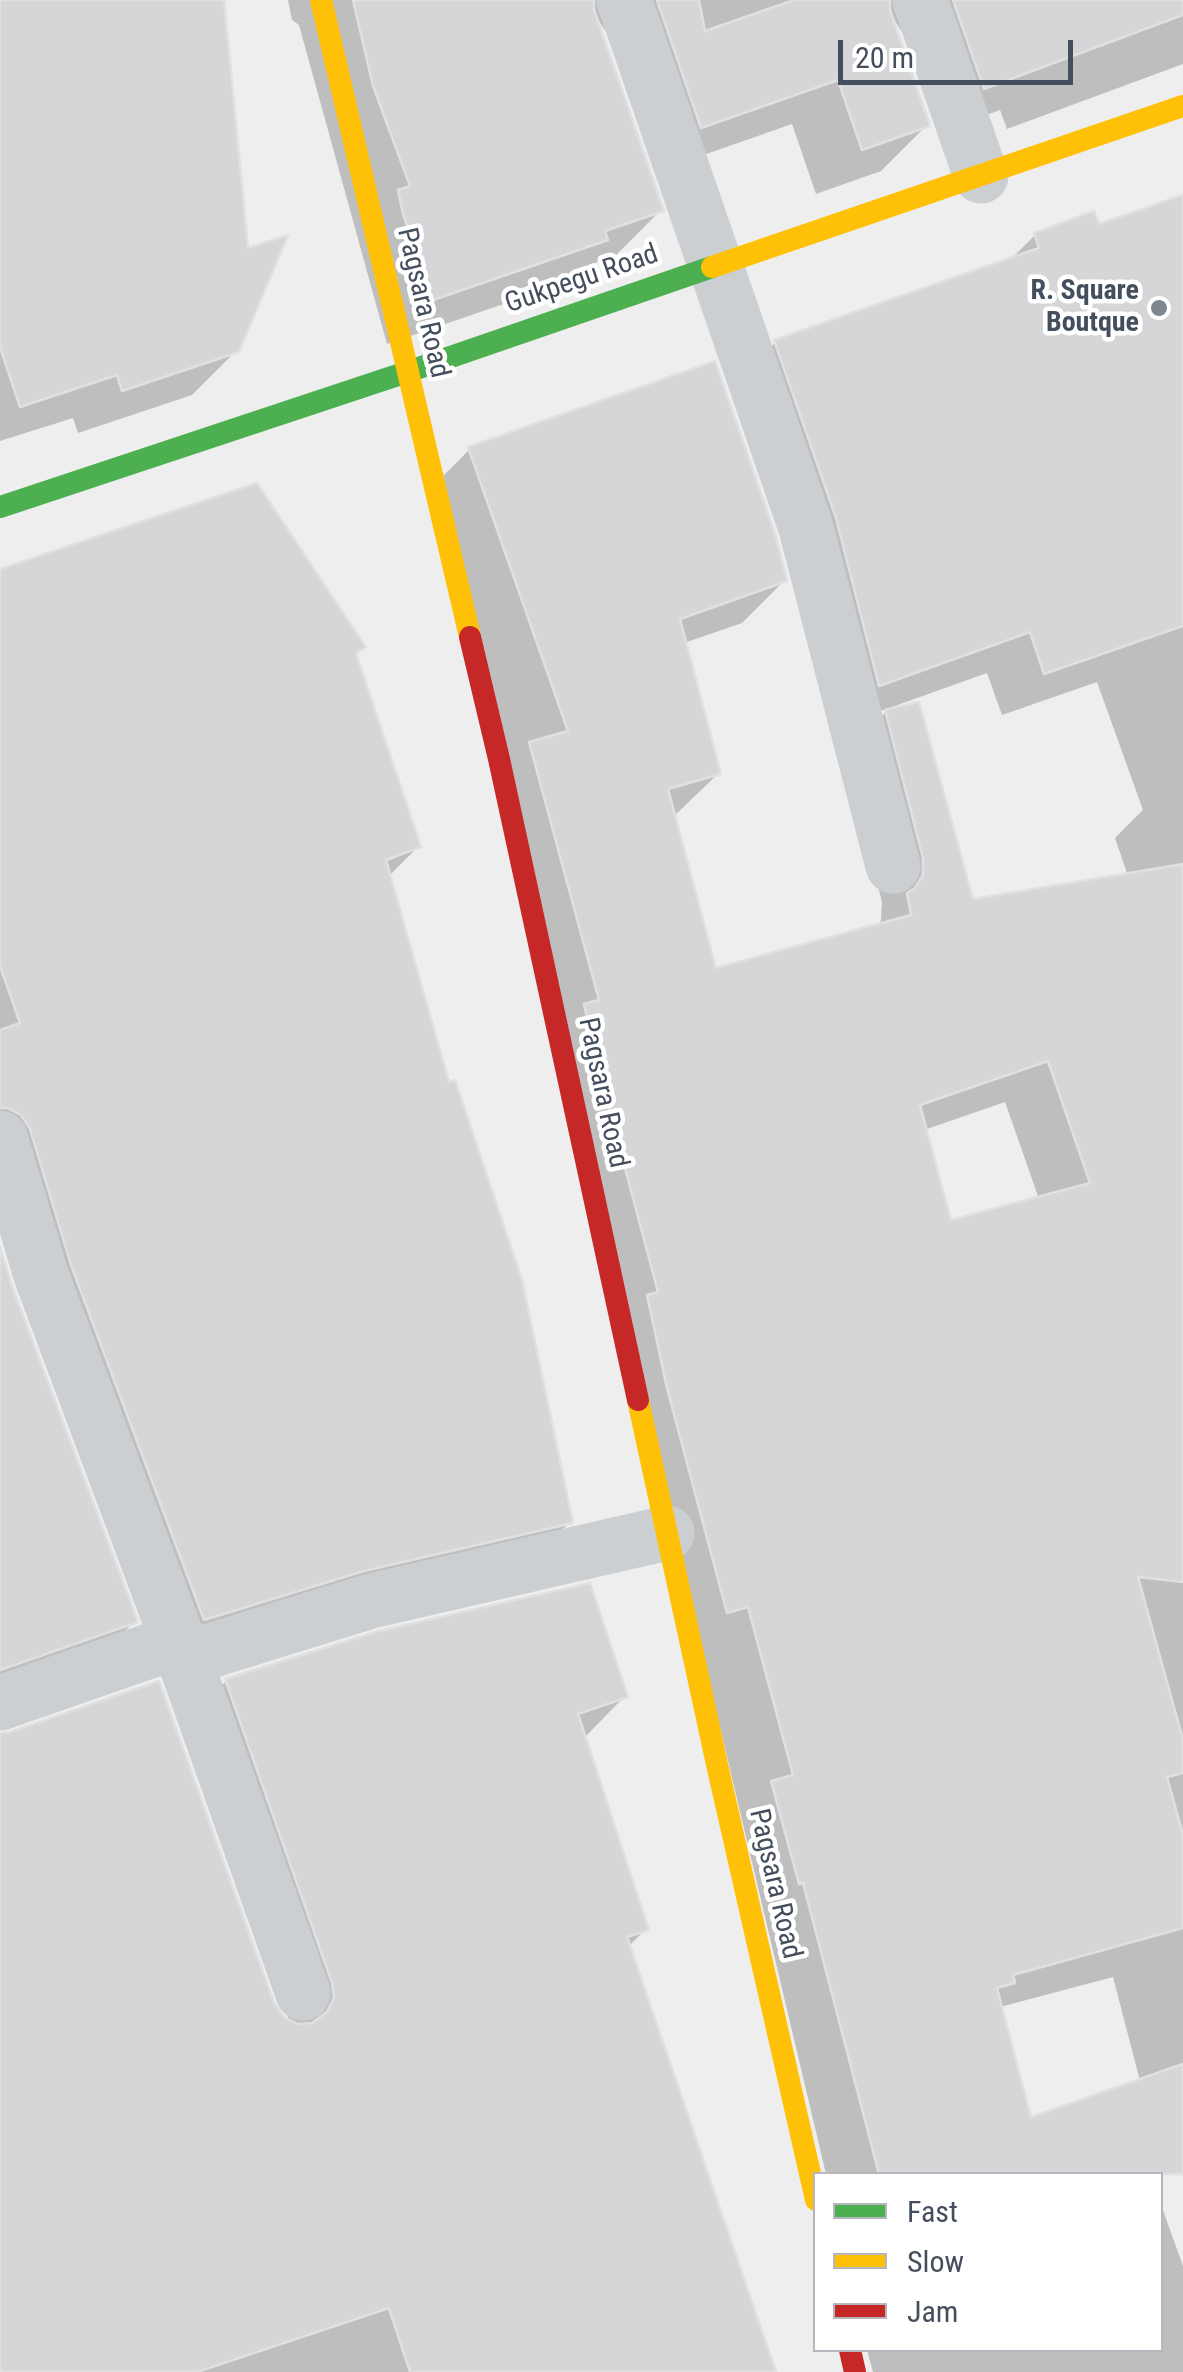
<!DOCTYPE html>
<style>
body{margin:0}
#map{position:relative;width:1183px;height:2372px;overflow:hidden;background:#efeeee;font-family:"Roboto Condensed",sans-serif}
canvas{display:block}
.legend{position:absolute;left:813px;top:2172px;width:350px;height:180px;box-sizing:border-box;background:#fff;border:2px solid #b4b8be;margin:0;padding:12px 18px;list-style:none;font-size:30px;color:#444e5c}
.legend li{display:flex;align-items:center;gap:20px;height:50px}
.legend b{width:50px;border:2px solid #b4b8be}
.scale{position:absolute;left:838px;top:40px;width:235px;height:45px;box-sizing:border-box;border:5px solid #444e5c;border-top:0;padding-left:12px;font-size:30px;line-height:35px;white-space:nowrap;color:#444e5c;-webkit-text-stroke:8px #fff;paint-order:stroke}
</style>
<div id="map">
<canvas width="1183" height="2372"></canvas>
<ul class="legend">
<li><b style="height:12px;background:#4caf50"></b>Fast</li>
<li><b style="height:12px;background:#ffc107"></b>Slow</li>
<li><b style="height:12px;background:#c62828"></b>Jam</li>
</ul>
<div class="scale">20 m</div>
</div>
<script>
const ctx = document.querySelector('canvas').getContext('2d');
ctx.lineJoin = 'round';
function fillPath(path, color) {
  ctx.fillStyle = color;
  ctx.fill(path, 'evenodd');
}
function trace(path, color, width, dash) {
  ctx.strokeStyle = color;
  ctx.lineWidth = width;
  ctx.lineCap = dash ? 'butt' : 'round';
  ctx.setLineDash(dash || []);
  ctx.stroke(path);
}
function write(font, color, halo, rows, align = 'center') {
  ctx.font = font + ' "Roboto Condensed",sans-serif';
  ctx.lineWidth = 9;
  ctx.setLineDash([]);
  ctx.textBaseline = 'middle';
  ctx.strokeStyle = halo;
  ctx.fillStyle = color;
  for (const [text, x, y, turn = 0] of rows) {
    ctx.save();
    ctx.translate(x, y);
    ctx.rotate((+turn || 0) * Math.PI / 180);
    ctx.textAlign = isNaN(turn) ? turn : align;
    if (halo) ctx.strokeText(text, 0, 0);
    ctx.fillText(text, 0, 0);
    ctx.restore();
  }
}
const shadow = new Path2D(`
 M0,0H197L237,350L192,395L78,433L73,418L0,441Z
 M288,0H1183V64L1007,129L1000,110L938,133L904,35L893,18L927,125L881,171L816,194L792,124L655,172L608,35L597,18L661,210L615,256L574,270L559,285L387,344L299,25L292,20Z
 M1183,198V2156L1149,2168L1151,2174H826L427,492L470,449L785,580L742,623L684,643L719,773L673,817L714,971L877,927L881,920L882,902L844,754L891,707L837,727L794,561L733,385L776,342L1010,260L1035,235L1097,228ZM987,673L1002,715L1097,682L1143,810L1115,838L1128,876L971,902L892,707ZM1005,1102L1039,1199L949,1223L924,1130ZM1113,1977L1140,2081L1029,2121L1000,2007Z
 M0,571L362,647L354,655L418,847L388,877L570,1522L528,1564L161,1661L0,1211Z
 M0,1256L135,1621L92,1664L0,1696Z
 M226,1681L625,1696L584,1738L646,1929L628,1947L773,2372H0V1736L290,2023L184,1724Z
 M1160,2202L1183,2266V2372H873L867,2350H1160Z`);
const building = new Path2D(`
 M0,0H224L248,248L288,235L239,352L122,391L117,375L20,407L0,347Z
 M353,0H594V10L664,211L605,231L608,240L433,300L403,214L398,190L410,186L373,86Z
 M657,0H699L705,31L794,0H890V10L930,126L862,150L838,80L701,128Z
 M953,0H1183V15L984,89Z
 M1183,195V626L1044,674L1030,632L879,686L836,518L774,340L1039,248L1034,233L1094,211L1099,224Z
 M715,361L776,537L787,581L680,619L721,774L668,789L716,968L911,915L907,893L915,888L923,875V858L885,710L919,702L973,899L1183,864V1582L1138,1577L1183,1740V1773L1167,1777L1183,1835V1928L1013,1975L1015,1983L997,1988L1031,2117L1183,2064V2174H879L803,1883L799,1884L771,1781L793,1775L748,1607L727,1613L667,1388L647,1295L658,1292L596,1059L584,1004L599,1000L529,742L568,731L468,447ZM1048,1061L1090,1183L951,1220L920,1105Z
 M257,483L366,647L356,653L421,847L386,860L449,1082L455,1080L522,1280L573,1523L364,1571L204,1620L71,1265L30,1129L21,1115L8,1108H0V1030L20,1023L0,966V569Z
 M0,1247L12,1286L138,1622L0,1670Z
 M590,1583L628,1697L578,1714L649,1930L627,1937L776,2372H410L389,2308L197,2372H0V1733L10,1732L159,1681L274,2003L284,2017L298,2024L312,2023L327,2012L334,1998L332,1983L225,1679L379,1631Z`);
const street = new Path2D(`
 M624,0L806,528L893,866
 M920,0L981,176
 M0,1138L41,1275L178,1641L303,1993
 M184,1659L371,1601L667,1533
 M0,1703L178,1641`);
const fast = new Path2D(`
 M0,507L407,372L712,267`);
const slow = new Path2D(`
 M321,0L470,637
 M712,267L1183,106
 M638,1400L718,1769L816,2200`);
const jam = new Path2D(`
 M470,637L499,759L638,1400
 M850,2350L855,2372`);
const markers = [
 [1159,308,10,"#80868f"]
];
const streetNames = [
 ["Gukpegu Road",582,280,-19],
 ["Pagsara Road",422,303,77],
 ["Pagsara Road",602,1093,78],
 ["Pagsara Road",774,1884,77]
];
const poiNames = [
 ["R. Square",1139,292],
 ["Boutque",1139,324]
];
fillPath(shadow, '#0003');
fillPath(building, '#d6d6d9');
trace(building, '#e0e0e1', 2.5);
trace(street, '#cccfd2', 55);
trace(fast, '#4caf50', 22);
trace(slow, '#ffc107', 22);
trace(jam, '#c62828', 22);
for (const [x, y, r, color] of markers) {
  const dot = new Path2D();
  dot.arc(x, y, r, 0, 2 * Math.PI);
  ctx.fillStyle = color;
  ctx.fill(dot);
  trace(dot, '#fff', 4);
}
write('28px', '#444e5c', '#fff', streetNames);
write('bold 28px', '#444e5c', '#fff', poiNames, 'right');
</script>
